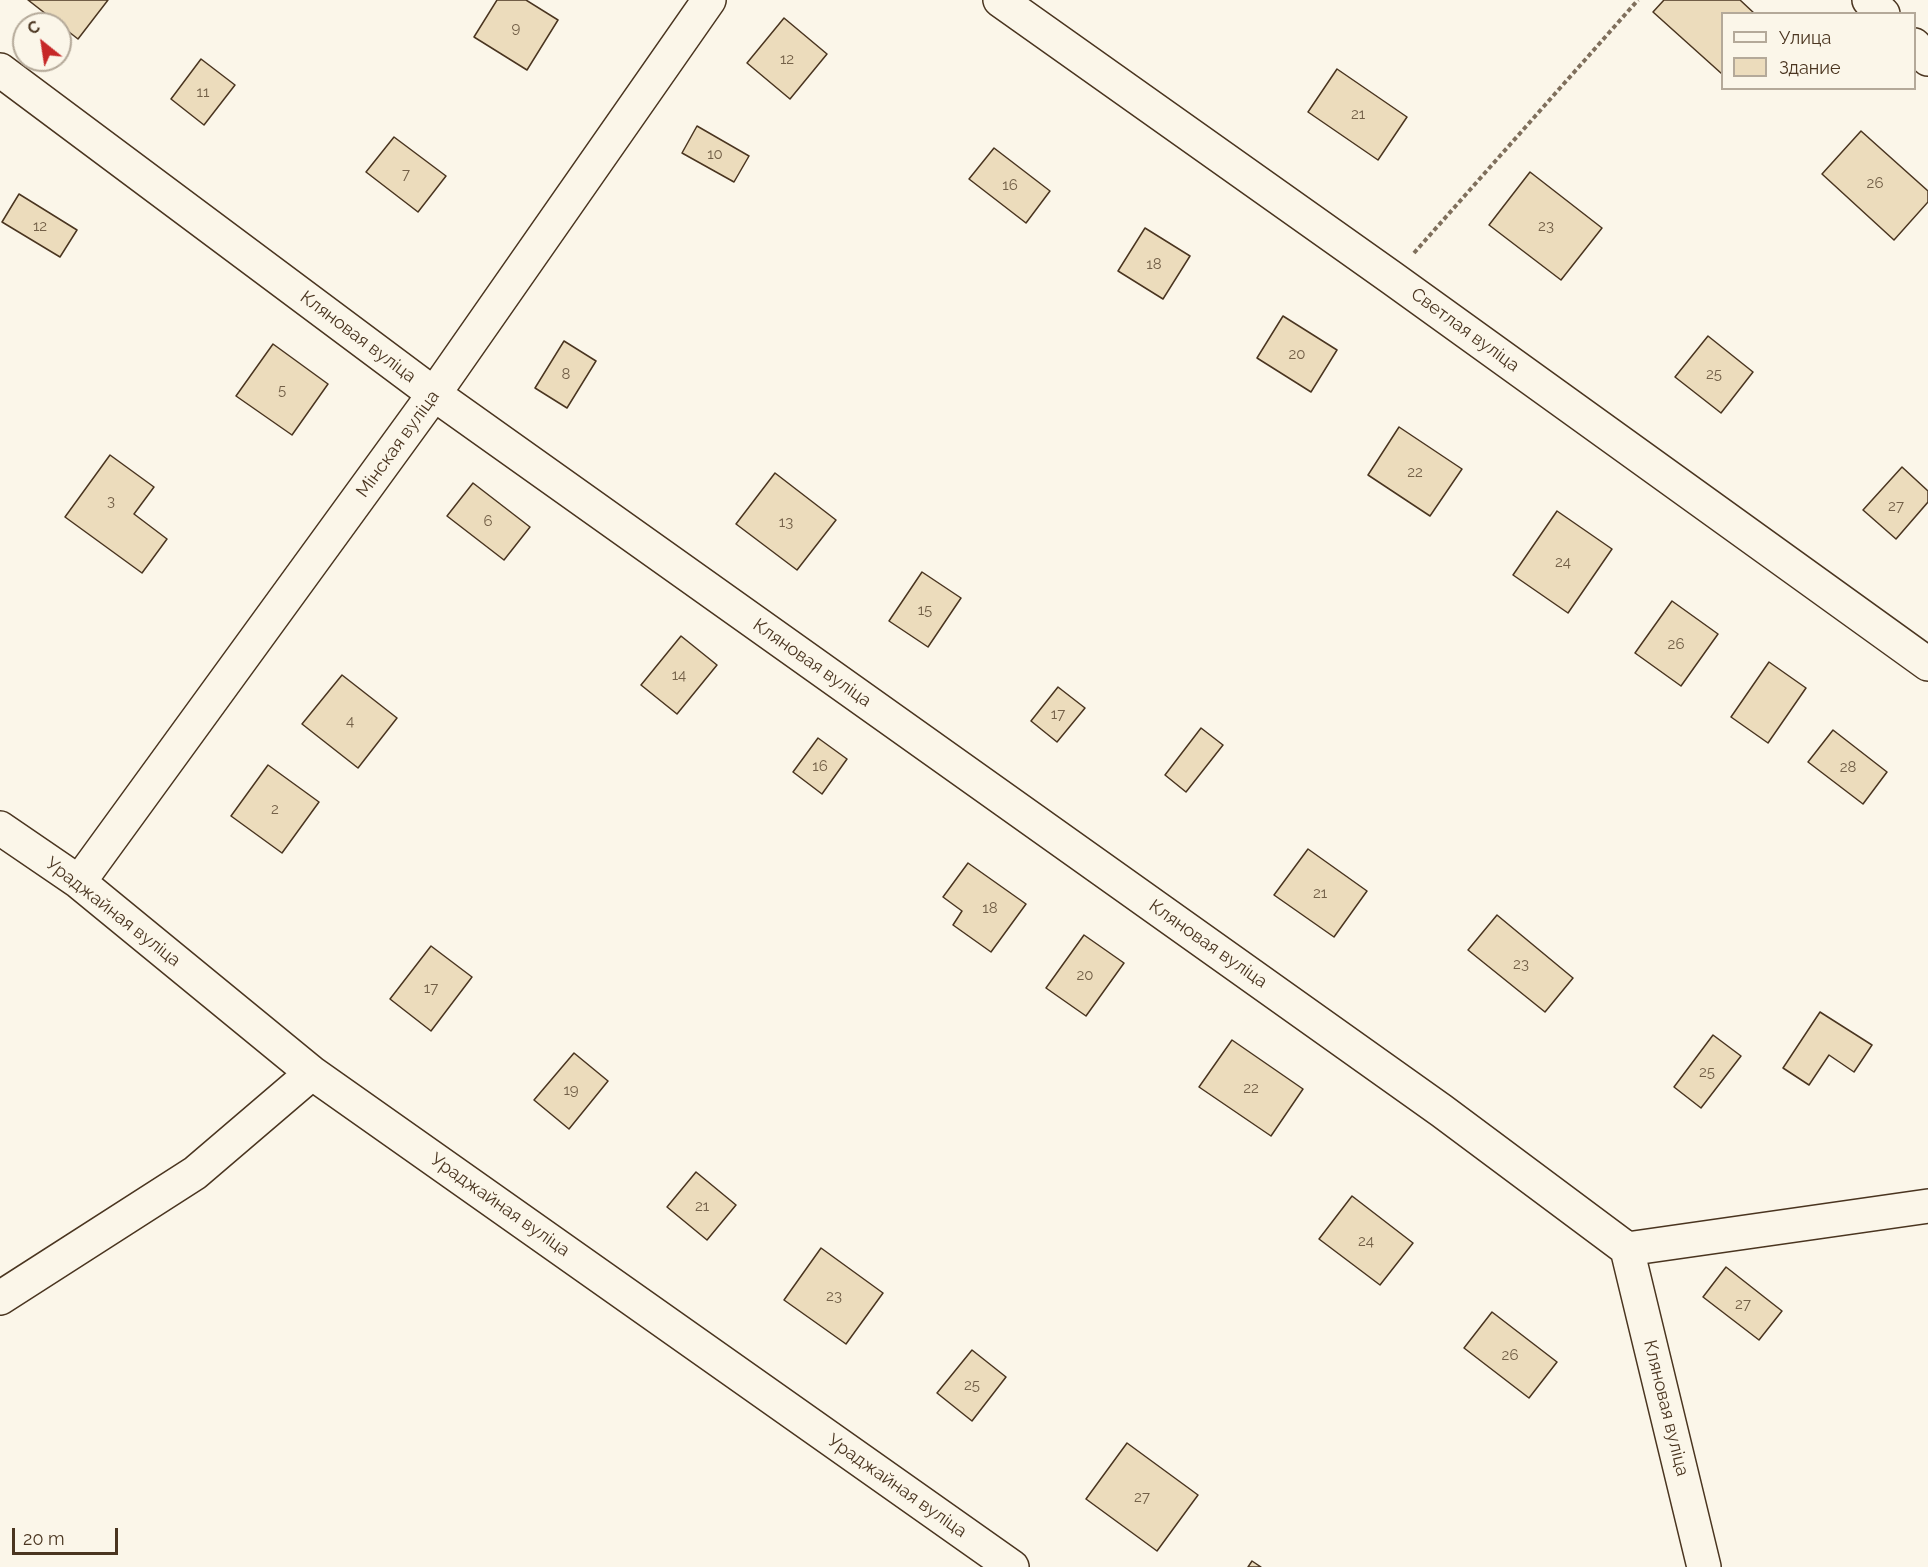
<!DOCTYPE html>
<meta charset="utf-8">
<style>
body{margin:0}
#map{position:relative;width:1928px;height:1567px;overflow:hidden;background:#fbf6e9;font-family:Raleway,sans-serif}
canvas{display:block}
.legend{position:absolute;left:1721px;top:12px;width:195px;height:78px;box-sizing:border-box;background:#fbf6e9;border:2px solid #b4a999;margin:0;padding:8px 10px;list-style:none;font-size:18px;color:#4a3520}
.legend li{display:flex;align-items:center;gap:12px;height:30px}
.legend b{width:30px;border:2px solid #b4a999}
.north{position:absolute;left:12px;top:12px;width:60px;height:60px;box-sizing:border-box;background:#fbf6e9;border:2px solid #b4a999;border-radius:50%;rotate:330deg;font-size:16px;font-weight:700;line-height:24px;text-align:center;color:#4a3520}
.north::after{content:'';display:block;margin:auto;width:21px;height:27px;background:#c62828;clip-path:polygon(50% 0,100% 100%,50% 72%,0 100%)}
.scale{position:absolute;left:12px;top:1528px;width:106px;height:27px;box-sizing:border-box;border:3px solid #4a3520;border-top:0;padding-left:8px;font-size:18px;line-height:21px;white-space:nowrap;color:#4a3520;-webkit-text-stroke:4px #fbf6e9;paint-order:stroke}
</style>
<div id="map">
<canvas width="1928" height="1567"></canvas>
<ul class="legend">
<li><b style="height:8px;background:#fbf6e9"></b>Улица</li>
<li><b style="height:16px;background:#ecdcbc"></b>Здание</li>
</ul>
<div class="north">С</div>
<div class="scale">20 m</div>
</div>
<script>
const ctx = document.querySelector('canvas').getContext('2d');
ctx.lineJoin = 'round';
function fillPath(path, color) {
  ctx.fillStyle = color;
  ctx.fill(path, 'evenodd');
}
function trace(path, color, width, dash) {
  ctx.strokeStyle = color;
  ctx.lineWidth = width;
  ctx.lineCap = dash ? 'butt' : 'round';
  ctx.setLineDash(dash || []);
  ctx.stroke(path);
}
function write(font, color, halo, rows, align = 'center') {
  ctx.font = font + ' Raleway,sans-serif';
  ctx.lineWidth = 4.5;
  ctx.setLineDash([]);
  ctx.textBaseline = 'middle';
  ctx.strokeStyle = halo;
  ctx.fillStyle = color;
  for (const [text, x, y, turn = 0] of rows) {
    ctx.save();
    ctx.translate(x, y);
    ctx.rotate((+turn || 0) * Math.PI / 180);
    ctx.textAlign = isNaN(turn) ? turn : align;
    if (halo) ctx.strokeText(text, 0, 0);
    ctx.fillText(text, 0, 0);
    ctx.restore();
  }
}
const building = new Path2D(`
 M28,0H108L78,39Z
 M497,0H526L558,20L527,70L474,37Z
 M1664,0H1740L1755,14H1722V74L1653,12Z
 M784,18L827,54L790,99L747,63Z
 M201,59L235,85L204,125L171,99Z
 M1337,69L1407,117L1378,160L1308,112Z
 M697,126L749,156L734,182L682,153Z
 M1861,131L1928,191V202L1894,240L1822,174Z
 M394,137L446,176L418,212L366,172Z
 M994,148L1050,191L1026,223L969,179Z
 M1530,172L1602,228L1561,280L1489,225Z
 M19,194L77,230L60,257L2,222Z
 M1145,228L1190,256L1163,299L1118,271Z
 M1283,316L1337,350L1311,392L1257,358Z
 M1708,336L1753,372L1721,413L1675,377Z
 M564,341L596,361L567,408L535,388Z
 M273,344L328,384L292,435L236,396Z
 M1399,427L1462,469L1430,516L1368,475Z
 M110,455L154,487L134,514L167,539L142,573L65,517Z
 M1902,467L1928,491V502L1896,539L1863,510Z
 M775,473L836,520L797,570L736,524Z
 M473,483L530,527L504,560L447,516Z
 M1557,511L1612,549L1568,613L1513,575Z
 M922,572L961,598L928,647L889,621Z
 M1672,601L1718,634L1681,686L1635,653Z
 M681,636L717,665L677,714L641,685Z
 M1769,662L1806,688L1768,743L1731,717Z
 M342,675L397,718L358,768L302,724Z
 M1058,687L1085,708L1057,742L1031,721Z
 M1201,728L1223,745L1186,792L1165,775Z
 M1833,730L1887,772L1863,804L1808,762Z
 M818,738L847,759L822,794L793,772Z
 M268,765L319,802L282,853L231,816Z
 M1308,849L1367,891L1334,937L1274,895Z
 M968,863L1026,904L991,952L953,925L962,911L943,897Z
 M1497,915L1573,978L1545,1012L1468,950Z
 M1084,935L1124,963L1086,1016L1046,988Z
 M431,946L472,977L431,1031L390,999Z
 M1820,1012L1872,1045L1854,1072L1829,1055L1809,1085L1783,1068Z
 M1713,1035L1741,1056L1701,1108L1674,1087Z
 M1232,1040L1303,1089L1271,1136L1199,1087Z
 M574,1053L608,1081L569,1129L534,1100Z
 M696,1172L736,1205L707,1240L667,1207Z
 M1352,1196L1413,1243L1380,1285L1319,1239Z
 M821,1248L883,1293L846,1344L784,1300Z
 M1726,1267L1782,1311L1759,1340L1703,1297Z
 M1492,1312L1557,1362L1529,1398L1464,1348Z
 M972,1350L1006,1377L972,1421L937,1393Z
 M1127,1443L1198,1495L1157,1551L1086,1499Z
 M1252,1561L1261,1567H1248Z`);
const path = new Path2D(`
 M1414,253L1638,0`);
const minor = new Path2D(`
 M1000,0L1392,278L1928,664
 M1869,0L1883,14
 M1914,45L1928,59
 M0,70L434,394L1442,1111L1627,1249L1928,1206
 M0,828L79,882L312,1073L1012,1567
 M79,882L434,394L709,0
 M1627,1249L1704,1567
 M0,1298L195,1173L312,1073`);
const numberNames = [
 ["9",516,28],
 ["12",787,59],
 ["11",203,92],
 ["21",1358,114],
 ["10",715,154],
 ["7",406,174],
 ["26",1875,183],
 ["16",1010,185],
 ["12",40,226],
 ["23",1546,226],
 ["18",1154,264],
 ["20",1297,354],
 ["8",566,374],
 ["25",1714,374],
 ["5",282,390],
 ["22",1415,472],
 ["3",111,501],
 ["27",1896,506],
 ["6",488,521],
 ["13",786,522],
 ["24",1563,562],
 ["15",925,610],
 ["26",1676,644],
 ["14",679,675],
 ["17",1058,714],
 ["4",350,721],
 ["16",820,766],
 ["28",1848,767],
 ["2",275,809],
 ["21",1320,893],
 ["18",990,908],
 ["23",1521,964],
 ["20",1085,975],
 ["17",431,988],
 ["25",1707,1072],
 ["22",1251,1088],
 ["19",571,1090],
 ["21",702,1206],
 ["24",1366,1241],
 ["23",834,1296],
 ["27",1743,1304],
 ["26",1510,1355],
 ["25",972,1385],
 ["27",1142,1497]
];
const streetNames = [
 ["Светлая вуліца",1465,330,36],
 ["Кляновая вуліца",358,337,37],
 ["Мінская вуліца",398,444,-54],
 ["Кляновая вуліца",812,663,35],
 ["Ураджайная вуліца",113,912,38],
 ["Кляновая вуліца",1208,944,35],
 ["Ураджайная вуліца",500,1205,35],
 ["Кляновая вуліца",1666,1408,76],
 ["Ураджайная вуліца",897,1486,35]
];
fillPath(building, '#ecdcbc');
trace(building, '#4a3520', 1.5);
trace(minor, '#4a3520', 36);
trace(path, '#7f6f5c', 4, [4.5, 3]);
trace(minor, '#fbf6e9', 33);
write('15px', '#725f47', null, numberNames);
write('18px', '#4a3520', '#fbf6e9', streetNames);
</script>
